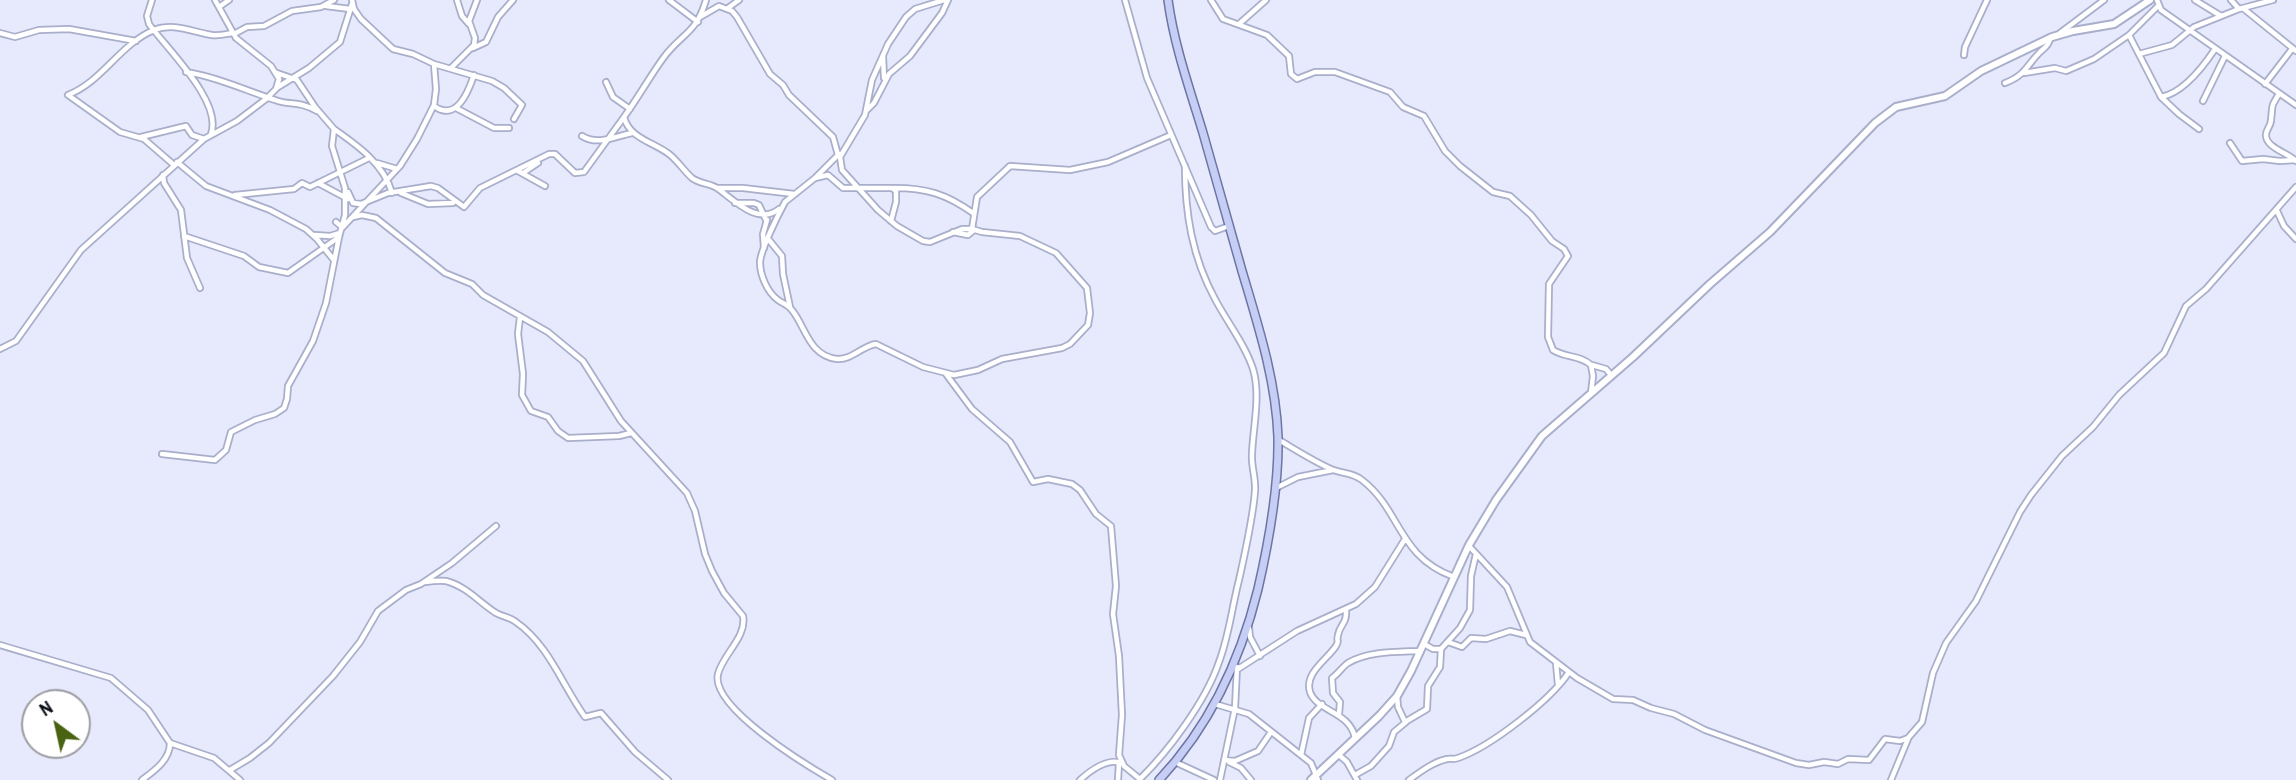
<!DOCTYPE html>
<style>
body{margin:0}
#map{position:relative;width:2296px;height:780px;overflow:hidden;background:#e6eafc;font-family:"Archivo Narrow",sans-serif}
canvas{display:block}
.north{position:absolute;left:21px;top:689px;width:70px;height:70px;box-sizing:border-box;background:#fff;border:2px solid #9d9ea2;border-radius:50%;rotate:327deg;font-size:19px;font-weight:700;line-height:28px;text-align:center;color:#0a0c16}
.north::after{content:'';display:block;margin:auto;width:24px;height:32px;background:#496313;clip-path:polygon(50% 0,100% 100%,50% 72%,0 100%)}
</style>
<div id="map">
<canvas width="2296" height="780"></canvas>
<div class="north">N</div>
</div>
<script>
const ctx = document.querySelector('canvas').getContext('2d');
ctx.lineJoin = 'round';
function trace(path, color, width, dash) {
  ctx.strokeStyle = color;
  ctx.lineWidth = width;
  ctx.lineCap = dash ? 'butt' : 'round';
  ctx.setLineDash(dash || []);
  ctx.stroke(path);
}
const street = new Path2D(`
 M152,0L147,16L149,24C167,49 223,102 211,134
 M352,0L354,9L361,19L393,49L413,54L434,64L492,81L504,88L522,105L514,119
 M457,0L462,16L469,24
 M669,0L698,22
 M706,0C696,34 682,33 664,57C650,76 638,98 624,117C629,138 653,142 669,154C678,161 684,171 692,178C700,184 709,183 717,188C734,200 758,226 779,209
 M1125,0L1147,78L1211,227L1215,231L1229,226
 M1211,0L1223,19L1267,35L1289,56L1291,74L1297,79L1315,72H1335L1390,92L1403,107L1424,116L1445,151L1460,166L1493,192L1510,196L1531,215L1552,241L1564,249L1568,256L1549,284L1548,337L1553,350C1566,358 1580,355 1591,365L1593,376L1591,393
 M2157,0L2161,10L2296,105
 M2195,0L2221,16
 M2231,0L2239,9
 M326,6L350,9
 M219,7L229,0
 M728,8L739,0
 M2244,9L2296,51
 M700,17L719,6L732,11L737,17L770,74L783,85L789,95L833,137L838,155
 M1239,24L1266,0
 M0,33L15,37L39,30L69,29L136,41
 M2060,33L2104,0
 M234,34L247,27L264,26L292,11L321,7L334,0
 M2129,35L2161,97L2179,114L2199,129
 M473,48L486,42L498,17L513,0
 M2139,54L2172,45L2194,27L2239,9L2273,0
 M1964,55L1965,47L1987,0
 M883,56L884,78
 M451,68L474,45L475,38L469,21L477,0
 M186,72C217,77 245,90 275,100C291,106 297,100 317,111
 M2024,73L2055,68L2066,71L2094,59L2129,35L2158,6
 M606,82L613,97L630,109
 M2005,83C2026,75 2026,66 2040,52C2045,47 2048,47 2050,39
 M2265,84L2292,49
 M278,87L309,68L340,42L352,4
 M2279,94C2270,108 2273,105 2271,120C2271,127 2265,130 2266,136C2267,148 2288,153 2296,161
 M2161,97C2183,93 2203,67 2215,49
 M2203,101L2225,56
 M434,106C456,122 468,93 474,75
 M456,108L494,128H509
 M867,110L874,103L889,74L910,56L942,13L948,0
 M334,129C357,145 384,164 392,193
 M582,136C598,146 616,136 632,133
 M141,137L186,126L192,135L204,139
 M2230,143L2242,161L2263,159L2280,161L2295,160
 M177,162L206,186L270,210L306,229L317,239L333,259
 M377,163L397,169
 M174,165L144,139L120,132L68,95C102,82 120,44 154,30C174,22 192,32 212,35C219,36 226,34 233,33
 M518,171L545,186
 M523,173L538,163
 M163,175L164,183L181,210L187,258L200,288
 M816,177L839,154
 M318,183L348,199
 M717,188H743L794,194
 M894,188C927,188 946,194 973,213
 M348,192L353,203L361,204L388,193L431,186L438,188L464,207L480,188L549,154H555L575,173L584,172L624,117
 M401,193L428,204L453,203
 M235,195L294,189L302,183L310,187L369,158
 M785,202C778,215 761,249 760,262C760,275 767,292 778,300C782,303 788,305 791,309C805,324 808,356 837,359C852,360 862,346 876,344L923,367L954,375L978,370L1002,359L1062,348L1070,344L1088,325L1090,313L1087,288L1056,253L1020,236L982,232L972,229H962L930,242L923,241L897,226L878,210L842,170L840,157L865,115L872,80L888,44L906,17L915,9L944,0
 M785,202L815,178L828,175L843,188H892L896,191V202L891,221
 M735,203H754L759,205L766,220
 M2277,211L2284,226L2296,239
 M353,217L362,215L376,218L445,273L472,284L483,295L548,332L583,361L621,421L687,493L695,511L705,554L712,571L724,593L743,616C747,637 723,654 718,674C710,707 806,765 832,780
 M336,222L342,227
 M342,228L400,166L417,139L434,105L436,89L434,64
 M972,229L977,197L1010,166L1070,170L1108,162L1171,135
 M953,232L968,235L974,230
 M315,235L330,236L340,233
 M184,236L244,256L259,267L288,273L339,237
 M769,240L782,256L783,274L790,307
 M764,248L763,234L767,220
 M520,317L518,334L523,374L522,395L531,411L548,417L558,431L568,438L619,436L631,433
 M0,349L16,341L81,250L204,139L237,121L266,99L276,89L279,79L271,66L236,38L215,0
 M1592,365L1606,369L1611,375
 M946,374L972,409L1010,442L1033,482L1048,479L1072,484L1080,490L1096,514L1111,526L1116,586L1113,614L1119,656L1122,715L1119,755L1124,766L1140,779
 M1279,440C1296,450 1313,461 1331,469C1342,474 1352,472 1362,480C1402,511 1397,556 1454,577
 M162,454L215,460L226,450L231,432L255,420L275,414L284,408L287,399L288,386L313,341L326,303L339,237L345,215V188L332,146L334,129L315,107L297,80L277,73
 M1276,488L1298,477L1333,470
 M1469,546L1507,587L1530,642L1577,678L1613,699L1633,700L1651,708L1674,714L1705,730L1796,763L1809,765L1824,762L1838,764L1848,759L1869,760L1885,739L1900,741L1908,738L1922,722L1933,673L1946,643L1976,601L2020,512L2031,495L2062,456L2093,427L2119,395L2164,353L2186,306L2206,289L2296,187
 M425,582C432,581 439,580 446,581C466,586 480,603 496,613C503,617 510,617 516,622C549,645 562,685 585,717L601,713L635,752L668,780
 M1346,610C1347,624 1340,624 1338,635C1336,644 1340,638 1336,646C1327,660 1304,673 1310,692C1317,712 1350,711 1355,738
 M1249,628L1250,637L1260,656
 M1448,642L1462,647L1471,638L1486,639L1510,631L1526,635
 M1424,644L1433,649H1441L1460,628L1470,610L1471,576L1476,554
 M0,645L111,678L148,710L170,743L214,758L240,780
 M1556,663L1558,685
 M1238,669L1297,631L1356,604L1375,587L1405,539
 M1397,696L1398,707L1405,722L1427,709L1428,686L1440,667L1441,649
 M1215,704L1249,714L1311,763L1318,780
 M1339,714L1340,702L1333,693L1332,678C1338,674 1342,667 1348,663C1368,651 1397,652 1420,651
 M1338,754L1347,762L1357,780
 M1301,755L1309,718L1322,704
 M1224,760L1235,761L1258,751L1271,732
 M1175,762L1214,780
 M1229,762L1241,768L1251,780
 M230,770L250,758L269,743L333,676L360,642L378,611L406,590L421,584L452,563L496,526
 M1355,775L1371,766L1389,746L1394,732L1406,722
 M142,780C154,771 170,760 170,743
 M1080,780C1090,771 1107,758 1121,763
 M1118,780L1119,762
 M1139,780C1168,752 1206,701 1219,662C1229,636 1232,607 1239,580C1245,553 1253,518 1255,491C1256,478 1251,466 1252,454C1253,427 1261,395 1253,369C1245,344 1227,322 1215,299C1192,257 1185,213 1185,166
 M1220,780L1235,708L1237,667
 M1409,780C1420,772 1433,762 1447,759C1454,758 1452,760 1458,758C1490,747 1551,700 1569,672
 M1891,780L1908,739`);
const secondary = new Path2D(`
 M1311,780L1379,716L1397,696L1411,671L1469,545L1496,500L1542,436L1633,357L1710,284L1770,232L1875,123L1896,107L1945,96L1981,71L2052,37L2073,31L2114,24L2150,0`);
const primary = new Path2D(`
 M1159,780C1210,726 1240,662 1258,589C1269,541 1279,487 1278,437C1276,380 1258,325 1242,271C1229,225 1216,179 1203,133C1190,90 1174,45 1168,0`);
trace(street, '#a9aecb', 8);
trace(secondary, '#a9aecb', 10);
trace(primary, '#6d75a3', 10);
trace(street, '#fff', 4.5);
trace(secondary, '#fff', 6);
trace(primary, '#c7cef5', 7);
</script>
